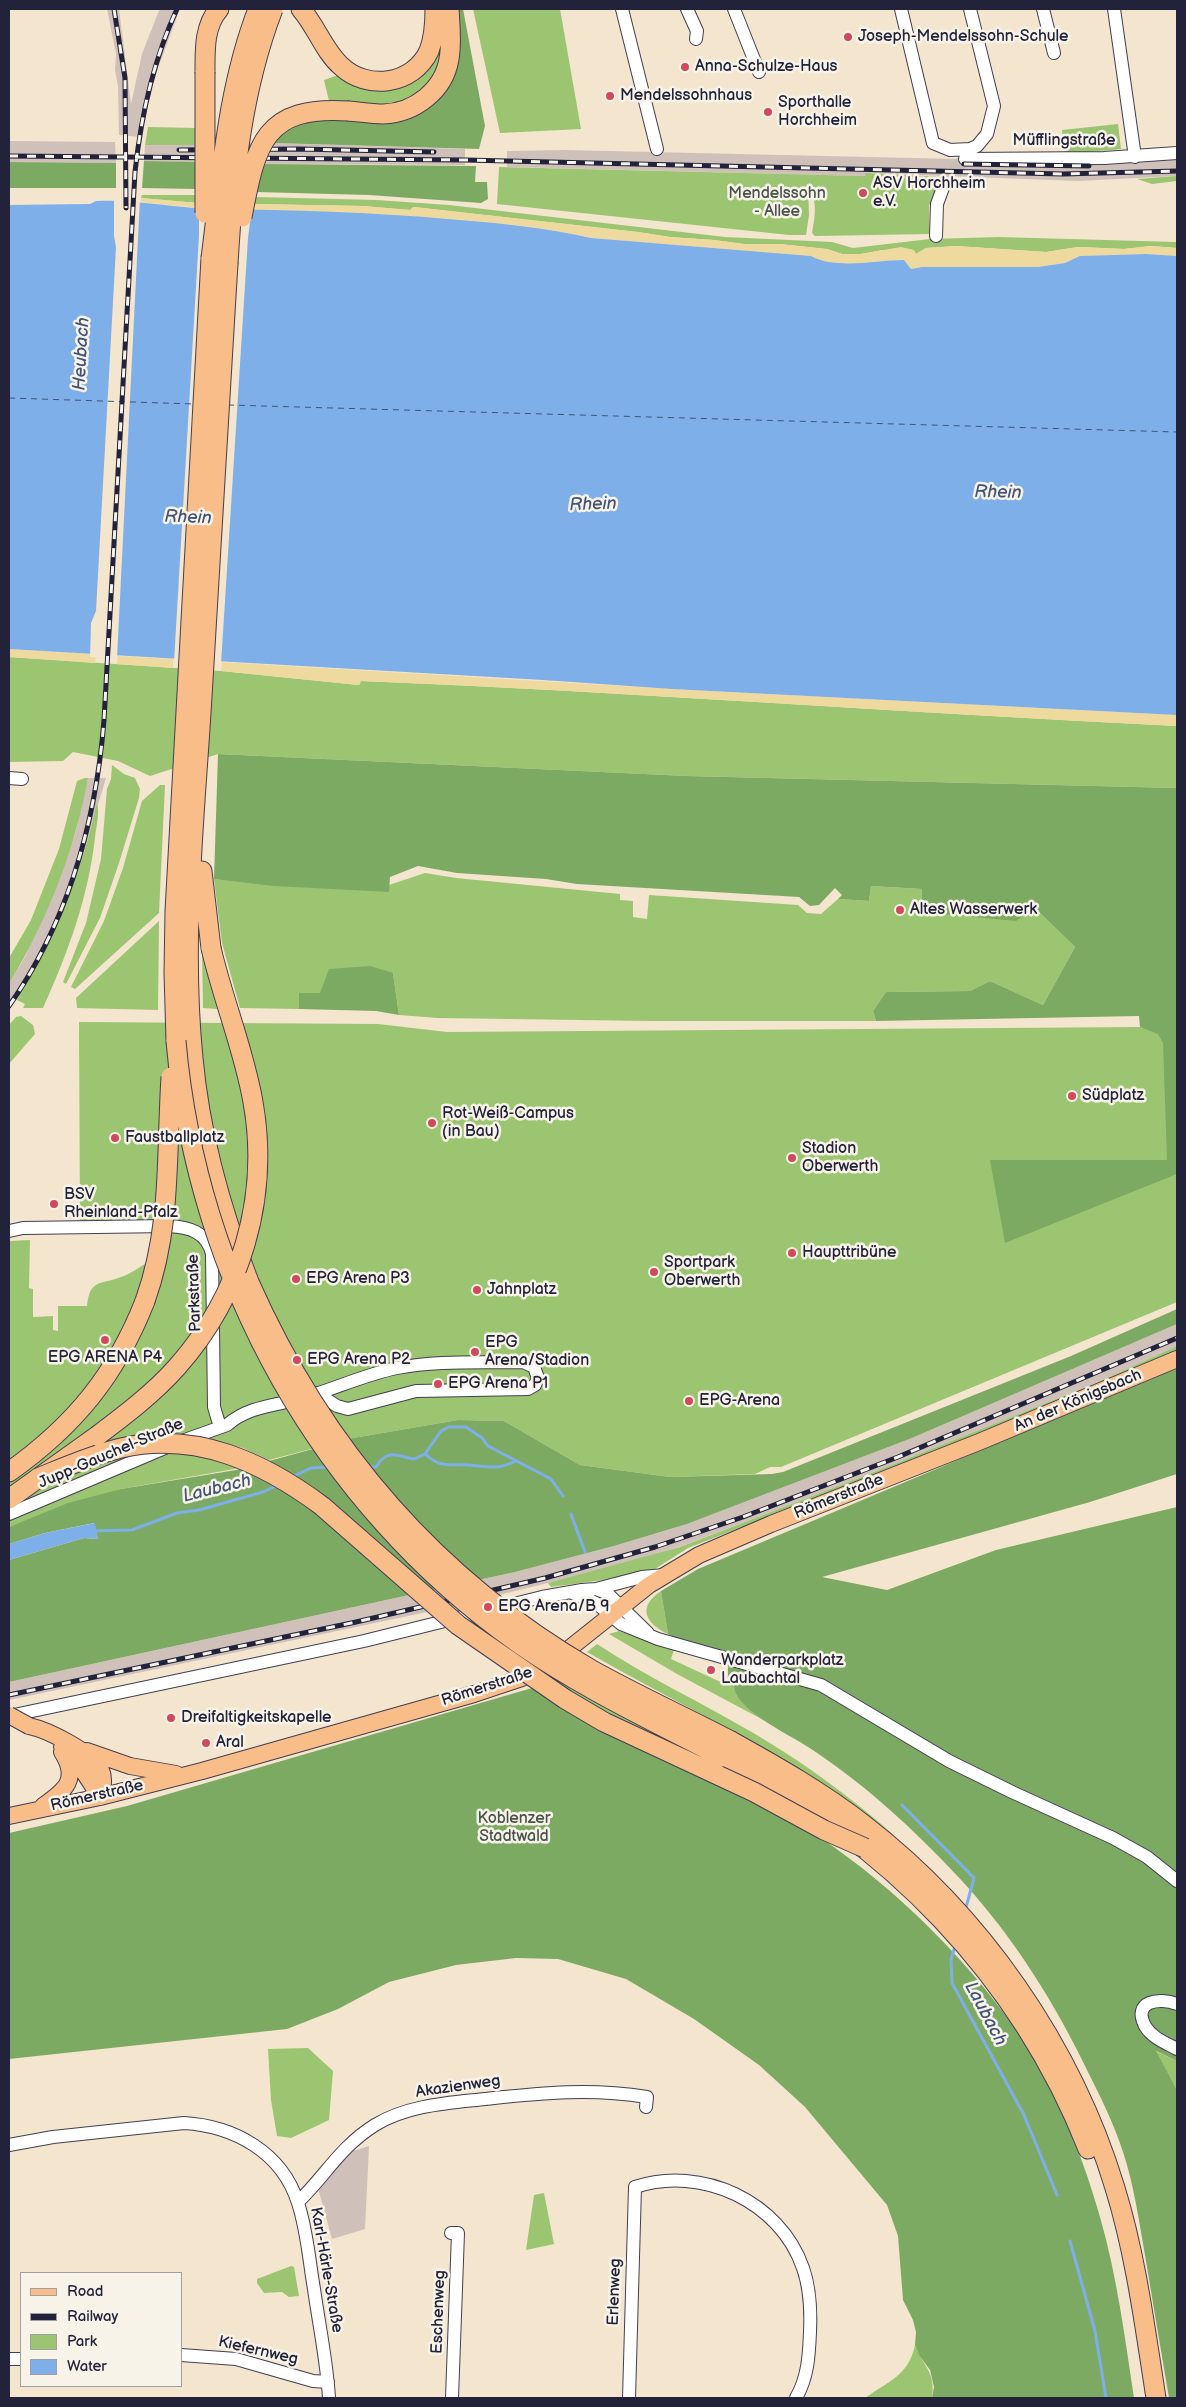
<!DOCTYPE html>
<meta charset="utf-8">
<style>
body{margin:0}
#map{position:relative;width:1186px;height:2407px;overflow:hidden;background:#f4e5ce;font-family:"Balsamiq Sans",sans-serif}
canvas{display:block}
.frame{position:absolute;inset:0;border:10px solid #22223b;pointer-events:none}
.legend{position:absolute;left:20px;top:2272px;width:162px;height:115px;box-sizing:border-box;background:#f7f3e8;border:1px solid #a29fa3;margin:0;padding:6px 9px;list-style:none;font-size:15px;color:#22223b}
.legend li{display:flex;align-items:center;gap:10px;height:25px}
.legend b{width:25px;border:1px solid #a29fa3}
</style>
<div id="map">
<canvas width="1186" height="2407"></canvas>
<div class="frame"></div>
<ul class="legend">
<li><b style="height:6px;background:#f8bd89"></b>Road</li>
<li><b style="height:6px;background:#22223b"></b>Railway</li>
<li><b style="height:14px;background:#9cc571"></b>Park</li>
<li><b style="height:14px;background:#7eafe9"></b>Water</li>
</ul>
</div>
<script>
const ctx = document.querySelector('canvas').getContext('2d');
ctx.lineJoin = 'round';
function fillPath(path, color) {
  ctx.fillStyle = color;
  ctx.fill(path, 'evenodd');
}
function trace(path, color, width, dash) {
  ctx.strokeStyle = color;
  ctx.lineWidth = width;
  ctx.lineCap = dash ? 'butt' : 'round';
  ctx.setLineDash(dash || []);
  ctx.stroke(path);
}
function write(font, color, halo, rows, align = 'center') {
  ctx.font = font + ' "Balsamiq Sans",sans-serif';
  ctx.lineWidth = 5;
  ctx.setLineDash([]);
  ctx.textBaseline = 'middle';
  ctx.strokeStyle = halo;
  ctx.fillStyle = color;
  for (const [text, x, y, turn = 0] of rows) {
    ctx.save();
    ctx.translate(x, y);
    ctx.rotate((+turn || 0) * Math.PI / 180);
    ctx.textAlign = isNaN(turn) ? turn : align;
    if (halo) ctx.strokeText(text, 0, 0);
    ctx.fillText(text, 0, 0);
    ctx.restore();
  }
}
const industrial = new Path2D(`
 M107,9H119L131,104L142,54L158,13L160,9H180L153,81L141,137L119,135L118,86L115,70L116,54Z
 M9,141L115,142L116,163L9,162Z
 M273,143L465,149V165L263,164L144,161L145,145Z
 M565,150L956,159L1177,158V176L1078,181L867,173L866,176L507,167V151Z
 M88,778H106L73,888L56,930L31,978L17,1000H9V984L25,957L60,878L76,831Z
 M1177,1324V1346L1096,1383L869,1474L679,1547L604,1569L451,1607L9,1700V1682L515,1572L614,1546L687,1524L912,1438Z
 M369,2146L365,2229L332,2239L318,2188L347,2153Z`);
const green = new Path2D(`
 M473,9H560L581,129L500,133Z
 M439,22L444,52L435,80L398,106L329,101L324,80L341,74L396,84Z
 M1118,124L1121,149L1064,154L1062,130Z
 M148,127L197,128V145H145Z
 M499,167L865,176L866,173L945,177C938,185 937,200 929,205V234L815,236L812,233C815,216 818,201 808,186L809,215L806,235H789L497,204Z
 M1177,176V181L1152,184L1137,179Z
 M142,195H198V203L141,198Z
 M255,197L376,200L449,205L725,237L832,242L853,248L930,239L999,237L1176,242L1177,248L1151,246L1124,249L1078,247L1046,252L956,246L926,248L916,254L882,250L861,254H842L827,249L779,244H744L714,240L670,237L638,232L414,207L410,210L363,206L253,204Z
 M9,657L221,671L359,685L361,681C633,692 905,713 1177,726V788L687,776L218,754L150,776L118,761L73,752L63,761L9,762Z
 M112,765L124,774L135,778L140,789L139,798L119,863L100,918L66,984L63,982L86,923L94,889L101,859L107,789L111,779Z
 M85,778H88C75,850 47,921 9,984V958L31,920L59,849L77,781Z
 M160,785H165L159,913L75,989L71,987L104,921L123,868L142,801Z
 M97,803C100,814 96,827 95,838C88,898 68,953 43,1008H23L25,1004L17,1000C55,937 81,875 97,803Z
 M425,873L456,878L620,894V900L633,901V917L647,919L649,895L798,905L807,913L821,914L838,899L869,901L871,886L922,889L921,911L1035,908L1075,947L1043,1005L990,981L970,991L886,992L873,1011L876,1021H650L438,1018L399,1015L393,973L320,993H299V1009L240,1008L222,943L214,879L389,891V885Z
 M159,921L158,1010L77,1008L76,998Z
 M202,950L218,1009L203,1008Z
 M21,1016L33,1025L35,1034L9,1064V1025L16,1017Z
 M79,1022L378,1024L447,1032L1140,1027L1177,1034V1302L781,1467H770L755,1474L670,1477L580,1465L504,1421L458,1420L353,1438L269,1460L243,1448L214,1440L183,1451L246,1467L121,1489L9,1527V1241L30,1240L29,1288L33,1289V1317L53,1316V1330L58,1331V1306H87C90,1278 101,1285 121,1277C131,1274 140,1266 149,1262L157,1222H80Z
 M1177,1346V1353L1027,1416L688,1548L647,1574L551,1587L548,1583L680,1547L869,1474L1096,1383Z
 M661,1591L668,1634C645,1623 637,1607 661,1591Z
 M619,1631L674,1650L671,1659L727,1685L728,1677L734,1683L754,1713L769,1723L677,1674L609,1634Z
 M597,1644C648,1678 703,1703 755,1734C806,1764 852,1798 896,1837C802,1760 691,1712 587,1652Z
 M557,1677L628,1719L718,1766C662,1740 605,1714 552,1681Z
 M308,2048L333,2071L329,2120L291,2138L277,2136L271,2100L268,2049Z
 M1155,2051L1177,2061V2090Z
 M544,2193L554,2244L526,2250L534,2195Z
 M291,2266L294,2267L299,2296L289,2297L282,2292L264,2293L257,2283V2279Z
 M915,2345C923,2367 936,2371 932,2398H865C889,2381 909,2375 915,2345Z`);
const forest = new Path2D(`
 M459,9H463L485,126L479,149L273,143L279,135L302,122L425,106Z
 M144,161L197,162V189L142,188Z
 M9,162L116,163V188H9Z
 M263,164L476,166L475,182H487L488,199L481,203L369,195L256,192Z
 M218,754L687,776L1177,788V1174L1005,1243L990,1160H1167L1163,1043L1158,1034L1140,1027L1139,1016L876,1021L873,1011L886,992L970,991L990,981L1043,1005L1075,947L1035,908L1016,921L921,912L922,889L871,886L869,901L838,899L842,895L835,888L819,905L810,906L799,897L577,884L546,879L457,873L418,866L390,877L389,892L274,886L214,879Z
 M370,966L393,973L399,1015L376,1011L299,1009V993H320L329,969Z
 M1177,1309V1324L912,1438L687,1524L614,1546L515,1572L9,1682V1560L84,1538L98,1539L94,1523L45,1533L9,1544V1527L68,1503L121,1489L236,1470L353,1438L458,1420L504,1421L580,1465L670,1477L772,1474L783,1472L1071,1356Z
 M1177,1368V1474L1090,1502L822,1577L887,1590L996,1550L1177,1507V2061L1156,2051L1177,2090V2398H1169C1161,2351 1153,2303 1145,2255C1139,2221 1134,2185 1123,2152C1114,2124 1101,2098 1088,2072C1055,2003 1014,1938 963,1882C915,1830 860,1779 800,1742C782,1731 731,1706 734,1683L728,1677V1664L668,1634L661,1591L698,1569Z
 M532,1688C596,1720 659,1753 722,1786C754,1803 790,1817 819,1837C894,1886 978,1969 1025,2044C1059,2097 1083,2157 1100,2217C1117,2276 1125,2338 1134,2398H932L934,2387L930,2370L919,2355L915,2345L916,2332L913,2320L903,2300L898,2236L887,2205L805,2107L759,2065L694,2019L626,1979L558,1959L516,1958L456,1965L389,1982L338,2009L287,2029L9,2059V1833L127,1806Z`);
const sand = new Path2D(`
 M141,198L198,203V208L141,202Z
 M253,204L363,206L410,210L413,207L638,232L670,237L714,240L744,244H779L827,249L842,254H861L901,247L914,250L916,254L926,248L956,246L1046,252L1078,247L1124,249L1151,246L1177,248V256L1145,254L1081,256L1065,263L1038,267H922L911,269L904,260C876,260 837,270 811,256L591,238C545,227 498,223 451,219C385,214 319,211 253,210Z
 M9,649L96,654L95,663L9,657Z
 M118,656L173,659V668L117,664Z
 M222,662L672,689L1177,715V726C905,713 633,692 361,681L359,685L221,671Z`);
const water = new Path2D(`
 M96,201C136,199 174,208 213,209C292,210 370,212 448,219C496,223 544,227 591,238L811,256C837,270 876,260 904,260L911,269L922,267H1038L1065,263L1080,256L1146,254L1177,256V715L672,689L543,680L9,649V205L90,204Z
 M95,1523L98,1539L84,1538L9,1560V1544L45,1533Z`);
const pier = new Path2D(`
 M114,198L140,199L117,658L90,657L91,623L96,611L116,247L114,236Z
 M199,206L252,207L248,238L221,664L174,662L199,235Z`);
const stream = new Path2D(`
 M425,1454C443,1470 449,1463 469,1465C490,1467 496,1470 516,1461
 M368,1467H376C388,1448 396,1456 414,1459L425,1454L441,1431L449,1427H466L482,1438L488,1446L551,1479L563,1496
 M290,1478L311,1468L329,1467
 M571,1514L585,1552
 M92,1531L132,1530L177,1513L199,1510L263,1492L278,1485
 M902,1805L974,1878L965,1911
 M955,1946L951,1960L952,1983L1024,2115L1057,2195
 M1070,2241L1095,2331L1106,2398`);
const ferry = new Path2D(`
 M9,398L194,404
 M228,405L1177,432`);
const minorTunnel = new Path2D(`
 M944,185L950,173L965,159`);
const minor = new Path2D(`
 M622,9L657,149
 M687,9L697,31L696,39
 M734,9L759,72
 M901,9L933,143L950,150L970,149L977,146L987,134L994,106L970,9
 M1043,9L1054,53
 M1114,9L1135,157
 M965,159L1104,158L1177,153
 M936,236L937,204L944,185
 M9,778L22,779
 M9,1231L23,1228L169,1226C189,1227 207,1232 212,1254L214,1407L220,1427
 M227,1425C245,1409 268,1406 291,1401C327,1393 361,1375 397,1368C437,1360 482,1363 523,1362L534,1367L538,1378L535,1385L528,1389L416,1391L348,1409L337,1406L317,1393
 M9,1514L179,1442L227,1425
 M596,1589L642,1577L664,1575
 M570,1592L596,1603L621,1624L658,1639L821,1685L949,1761L1012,1792L1113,1838L1147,1857L1177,1881
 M9,1716L364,1641L542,1597L582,1590L596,1589L607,1593L648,1633
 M1177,2004C1159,1997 1132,2001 1145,2026C1152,2038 1166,2043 1177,2049
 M9,2145L53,2137L184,2123C234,2126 282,2152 298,2203C307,2230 309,2260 314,2289C319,2325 327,2362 329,2398
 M298,2202C326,2175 340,2147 375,2125C408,2105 448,2103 485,2099C543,2093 589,2088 647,2097L646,2107
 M451,2233H458L452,2398
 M181,2355L236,2359L313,2381L328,2382
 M9,2359H21
 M629,2398L635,2187C701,2165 780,2201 803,2268C810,2288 811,2311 810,2332C809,2356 808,2377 796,2398`);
const major = new Path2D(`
 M29,1726C48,1730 92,1752 101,1770C105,1779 103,1788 100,1797
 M62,1747L76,1760L100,1797
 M87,1751L130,1766L176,1774
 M43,1806C64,1791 80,1780 62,1752
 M9,1816L100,1797L202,1771L474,1694L522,1678L550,1664L649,1585L699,1555L771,1524L979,1442L1177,1359`);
const highway = new Path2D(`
 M301,9C316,26 324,51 341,66C367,91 413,85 429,51C434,38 435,23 435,9
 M205,72C205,50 204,26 219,9
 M349,111C360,112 372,114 383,114C415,113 444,90 449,59C452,43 450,25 449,9
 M228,264C219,408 211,552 202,697C195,816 181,938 193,1058C200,1135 221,1210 249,1282
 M202,871L211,948
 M176,1041L174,973L175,911L211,258
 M9,1472C74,1426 116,1375 145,1301
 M9,1499L97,1436
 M731,1741C776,1766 822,1792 863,1824C981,1915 1072,2046 1115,2188C1136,2256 1145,2328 1156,2398
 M722,1757C888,1842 1019,1974 1088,2149`);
const rail = new Path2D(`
 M114,9L125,78L126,208
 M179,150L299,149L434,152
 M9,156L465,160L1063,174L1177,171
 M964,164L1089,166
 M9,1006C68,922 96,821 104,720L135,172C141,116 153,61 177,9
 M9,1695L356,1622L545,1578L655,1547L743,1517L898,1457L1177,1338`);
const majorBridge = new Path2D(`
 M9,1715L29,1726`);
const highwayBridge = new Path2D(`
 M205,72V213
 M242,217C256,145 263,105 349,111
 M211,258C222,173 227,89 258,9
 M228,264C233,177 242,90 273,9
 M176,1041C197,1280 321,1504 518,1643C582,1688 653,1721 722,1757
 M249,1282C322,1447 435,1579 592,1670C637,1695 685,1717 731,1741
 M145,1301C172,1226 166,1154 171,1077
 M97,1436C125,1415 154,1393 177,1367C241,1295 270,1197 253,1102C244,1050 223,1000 211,948
 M38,1478C65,1467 92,1455 121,1448C196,1431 263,1462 322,1506L458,1625L565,1699L604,1722L754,1792L824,1830L865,1848`);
const markers = [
 [848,37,5,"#d1495b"],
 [685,67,5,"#d1495b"],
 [610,96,5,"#d1495b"],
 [768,112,5,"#d1495b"],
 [863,193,5,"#d1495b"],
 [900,910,5,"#d1495b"],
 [1072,1096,5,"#d1495b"],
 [432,1123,5,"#d1495b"],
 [115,1138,5,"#d1495b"],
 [792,1158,5,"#d1495b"],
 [54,1204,5,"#d1495b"],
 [792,1253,5,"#d1495b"],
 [654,1272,5,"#d1495b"],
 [296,1279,5,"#d1495b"],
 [477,1290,5,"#d1495b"],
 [105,1340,5,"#d1495b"],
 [475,1352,5,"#d1495b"],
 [297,1360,5,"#d1495b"],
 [438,1384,5,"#d1495b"],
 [689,1401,5,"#d1495b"],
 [488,1607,5,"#d1495b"],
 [711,1670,5,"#d1495b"],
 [171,1718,5,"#d1495b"],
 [206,1743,5,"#d1495b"]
];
const poiNames = [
 ["Joseph-Mendelssohn-Schule",858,37],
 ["Anna-Schulze-Haus",695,67],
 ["Mendelssohnhaus",620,96],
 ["Sporthalle",778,103],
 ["Horchheim",778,121],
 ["ASV Horchheim",873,184],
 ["e.V.",873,202],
 ["Altes Wasserwerk",910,910],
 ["Südplatz",1082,1096],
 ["Rot-Weiß-Campus",442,1114],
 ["(in Bau)",442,1132],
 ["Faustballplatz",125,1138],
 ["Stadion",802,1149],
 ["Oberwerth",802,1167],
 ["BSV",64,1195],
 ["Rheinland-Pfalz",64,1213],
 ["Haupttribüne",802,1253],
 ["Sportpark",664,1263],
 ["Oberwerth",664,1281],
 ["EPG Arena P3",306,1279],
 ["Jahnplatz",487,1290],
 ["EPG",485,1343],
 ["Arena/Stadion",485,1361],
 ["EPG ARENA P4",105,1358,"center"],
 ["EPG Arena P2",307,1360],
 ["EPG Arena P1",448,1384],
 ["EPG-Arena",699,1401],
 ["EPG Arena/B 9",498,1607],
 ["Wanderparkplatz",721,1661],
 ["Laubachtal",721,1679],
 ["Dreifaltigkeitskapelle",181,1718],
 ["Aral",216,1743]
];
const streetNames = [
 ["Müfflingstraße",1064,141],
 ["Parkstraße",195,1293,-92],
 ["An der Königsbach",1078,1401,-23],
 ["Jupp-Gauchel-Straße",111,1454,-23],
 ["Römerstraße",839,1497,-22],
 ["Römerstraße",487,1687,-18],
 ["Römerstraße",97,1796,-13],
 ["Akazienweg",458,2087,-8],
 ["Karl-Härle-Straße",326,2270,80],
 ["Erlenweg",615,2292,-88],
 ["Eschenweg",439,2312,-88],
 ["Kiefernweg",258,2351,13]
];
const parkNames = [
 ["Mendelssohn",777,194],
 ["- Allee",777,212],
 ["Koblenzer",514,1819],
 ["Stadtwald",514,1837]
];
const waterNames = [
 ["Heubach",82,354,-87],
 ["Rhein",998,493,1],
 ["Rhein",593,505,-2],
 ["Rhein",188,518,2],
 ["Laubach",217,1489,-14],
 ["Laubach",985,2014,62]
];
fillPath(industrial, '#cfc1ba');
fillPath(green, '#9cc571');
fillPath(forest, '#7daa63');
fillPath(sand, '#eeda9e');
fillPath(water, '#7eafe9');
fillPath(pier, '#f4e5ce');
trace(stream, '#7eafe9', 3);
trace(ferry, '#425378', 1, [6, 5]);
trace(minorTunnel, '#cabeb1', 12, [12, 6]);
trace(minor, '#423f51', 14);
trace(major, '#423f51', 18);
trace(highway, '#423f51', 21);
trace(minor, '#fff', 12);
trace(major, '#f8bd89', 16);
trace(highway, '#f8bd89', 19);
trace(rail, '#22223b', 5);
trace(rail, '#f7f3e8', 3, [9]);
trace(majorBridge, '#423f51', 18, []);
trace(highwayBridge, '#423f51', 21, []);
trace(majorBridge, '#f8bd89', 16);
trace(highwayBridge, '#f8bd89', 19);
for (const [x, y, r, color] of markers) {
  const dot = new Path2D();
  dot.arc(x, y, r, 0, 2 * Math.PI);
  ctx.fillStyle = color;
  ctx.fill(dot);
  trace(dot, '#f7f3e8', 2);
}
write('16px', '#22223b', '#f7f3e8', poiNames, 'left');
write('16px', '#22223b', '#f7f3e8', streetNames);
write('16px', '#47534b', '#f7f3e8', parkNames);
write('italic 18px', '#425378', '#f7f3e8', waterNames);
</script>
